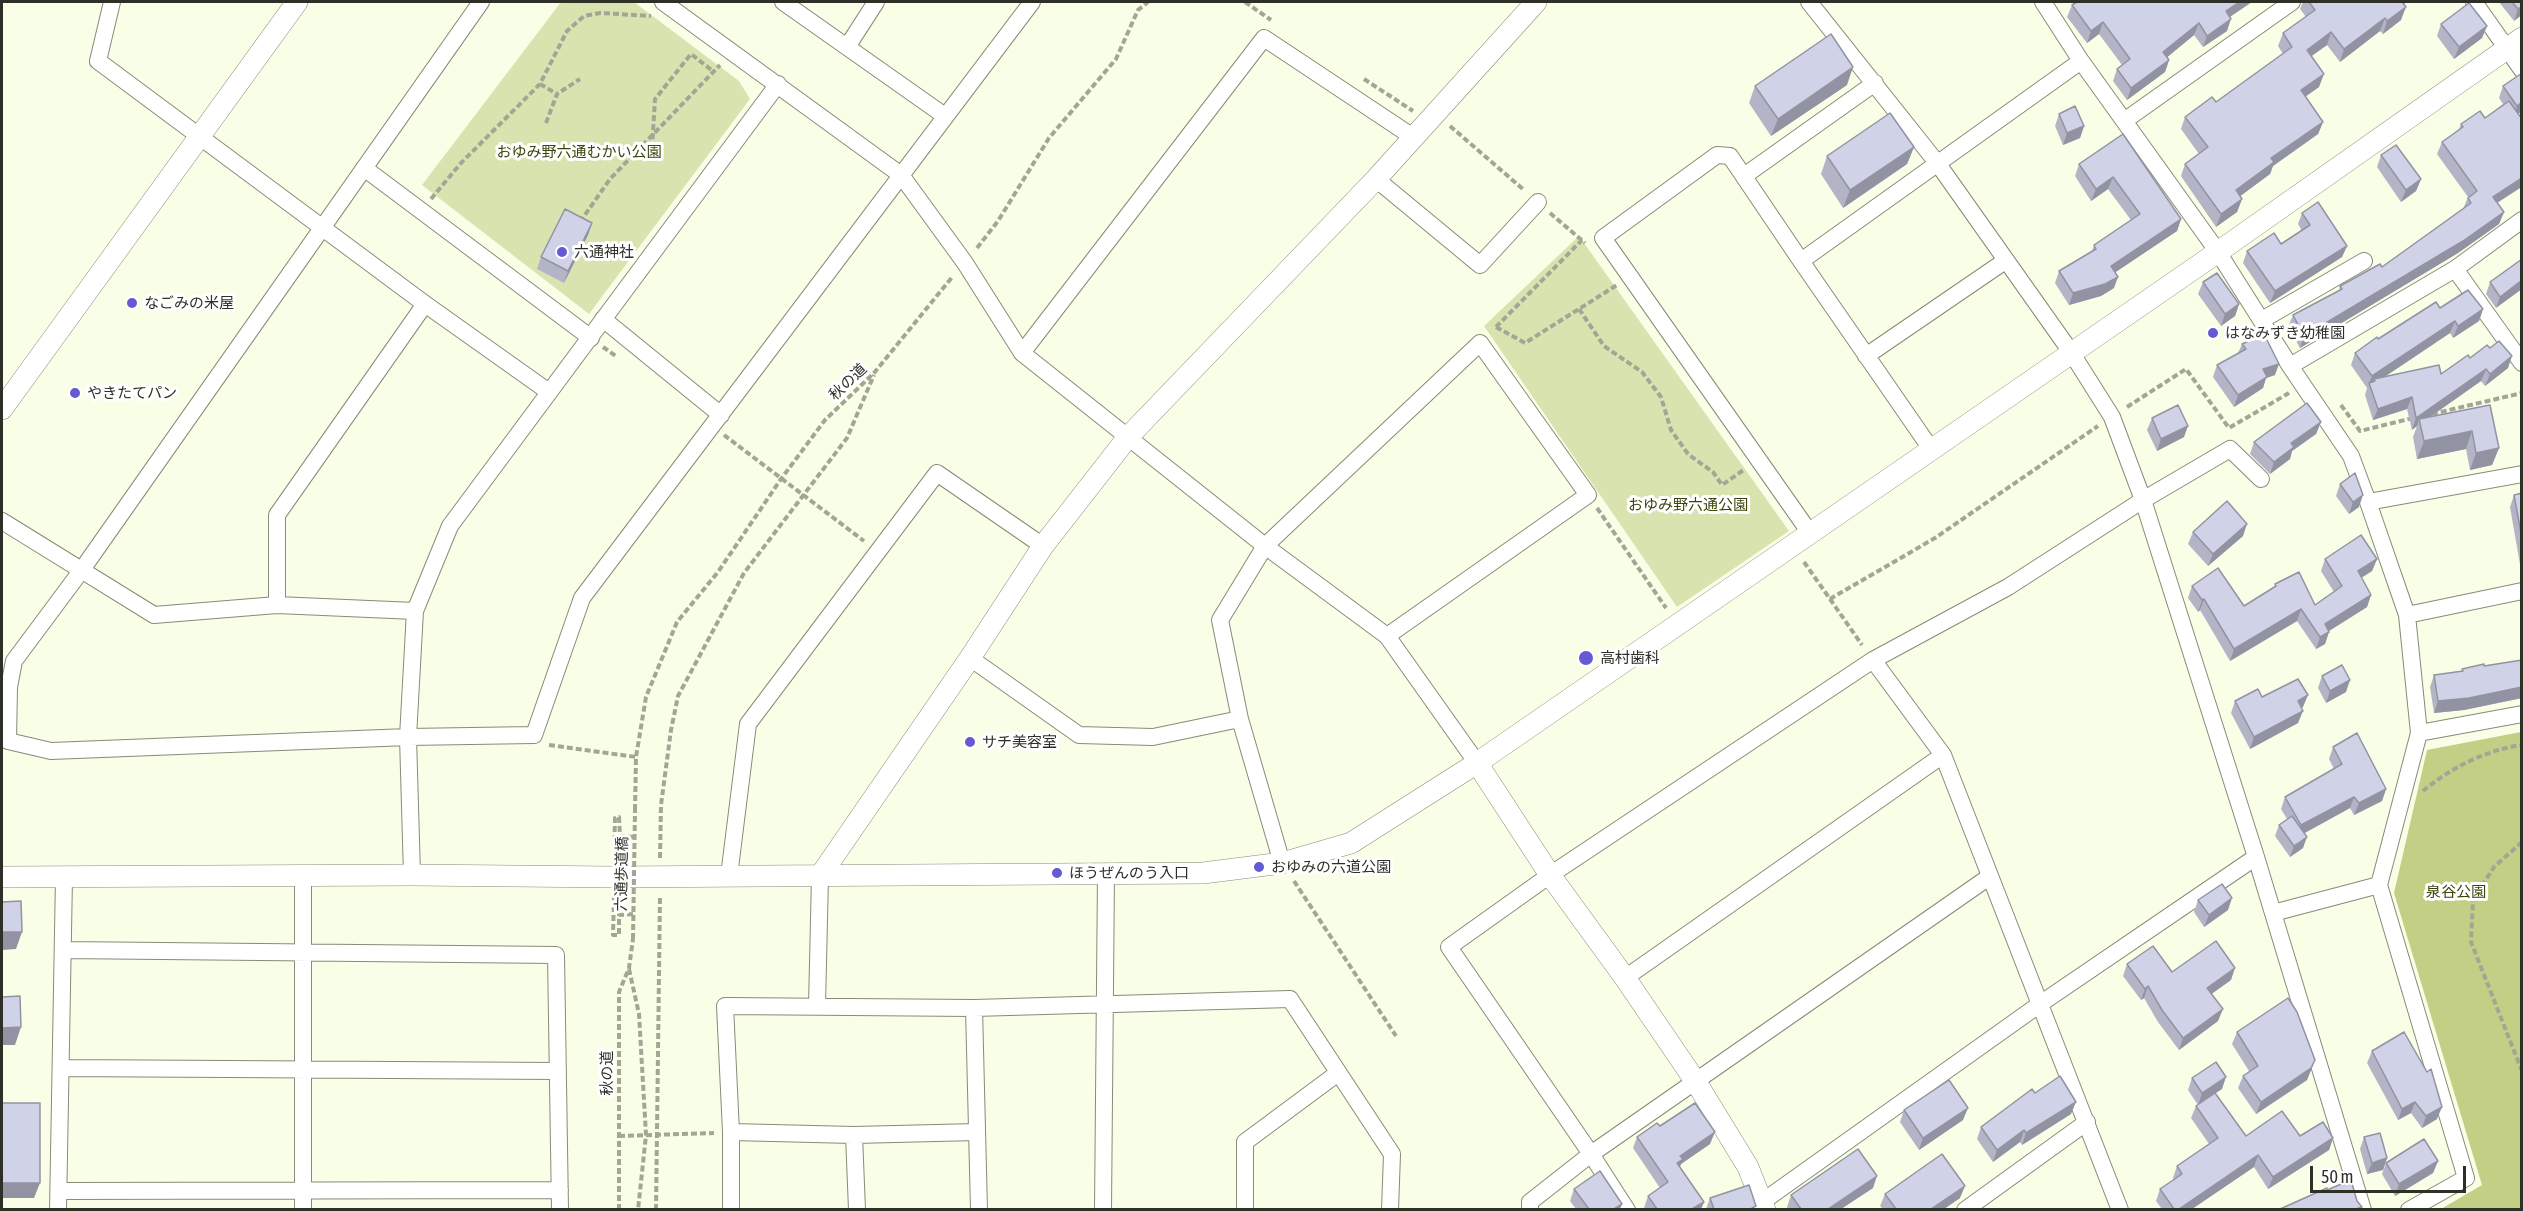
<!DOCTYPE html>
<meta charset="utf-8">
<style>
body{margin:0}
#map{position:relative;width:2523px;height:1211px;overflow:hidden;background:#f9fee7;font-family:"Asap Condensed",sans-serif}
canvas{display:block}
.frame{position:absolute;inset:0;border:3px solid #2e3028;pointer-events:none}
.scale{position:absolute;left:2310px;top:1166px;width:156px;height:27px;box-sizing:border-box;border:3px solid #2e3028;border-top:0;padding-left:8px;font-size:18px;line-height:21px;white-space:nowrap;color:#2e3028;-webkit-text-stroke:4px #fff;paint-order:stroke}
</style>
<div id="map">
<canvas width="2523" height="1211"></canvas>
<div class="frame"></div>
<div class="scale">50 m</div>
</div>
<script>
const ctx = document.querySelector('canvas').getContext('2d');
ctx.lineJoin = 'round';
function fillPath(path, color) {
  ctx.fillStyle = color;
  ctx.fill(path, 'evenodd');
}
function trace(path, color, width, dash) {
  ctx.strokeStyle = color;
  ctx.lineWidth = width;
  ctx.lineCap = dash ? 'butt' : 'round';
  ctx.setLineDash(dash || []);
  ctx.stroke(path);
}
function write(font, color, halo, rows, align = 'center') {
  ctx.font = font + ' "Asap Condensed","Noto Sans JP",sans-serif';
  ctx.lineWidth = 6;
  ctx.setLineDash([]);
  ctx.textBaseline = 'middle';
  ctx.strokeStyle = halo;
  ctx.fillStyle = color;
  for (const [text, x, y, turn = 0] of rows) {
    ctx.save();
    ctx.translate(x, y);
    ctx.rotate((+turn || 0) * Math.PI / 180);
    ctx.textAlign = isNaN(turn) ? turn : align;
    if (halo) ctx.strokeText(text, 0, 0);
    ctx.fillText(text, 0, 0);
    ctx.restore();
  }
}
const green = new Path2D(`
 M561,2H634L739,81L750,99L589,314L422,185Z
 M1579,236L1789,531L1677,607L1484,326Z`);
const forest = new Path2D(`
 M2521,732V1209H2441L2482,1185L2394,893L2427,750Z`);
const path = new Path2D(`
 M1245,2L1271,20
 M1364,79L1413,111
 M540,84L557,94
 M546,123L557,94L580,79
 M1450,126L1524,190
 M652,148L655,99L691,54L714,72
 M431,199L461,163L540,84L567,31L584,16L600,13L651,16
 M1550,213L1585,243
 M580,222L610,179L720,65
 M977,248L998,221L1049,138L1116,59L1138,10L1148,2
 M1579,309L1604,346L1642,372L1661,397L1671,430L1688,454L1713,472L1722,485L1745,469
 M1496,327L1525,343L1617,285
 M1496,327L1582,240
 M603,347L617,357
 M2341,405L2360,431L2413,418
 M2127,407L2186,369L2229,428L2289,393
 M2432,414L2522,393
 M724,435L864,541
 M1597,508L1666,608
 M1804,562L1830,599L1935,538L2098,426
 M1830,599L1862,645
 M549,745L636,757
 M2423,791C2451,768 2485,750 2522,745
 M635,810L636,757L646,697L677,622L718,572L781,479L825,420L874,373L953,276
 M2522,842L2494,867L2473,900L2471,942L2522,1071
 M660,858L661,805L671,730L678,696L744,573L847,438L874,375
 M614,859L615,818L619,817L620,836L635,837
 M1294,881L1396,1036
 M614,897L613,935H619V915L633,914
 M629,969L639,1014L646,1135L638,1210
 M619,1136L714,1133
 M619,1210V992L629,968L633,939
 M656,1210L660,895`);
const minor = new Path2D(`
 M112,2L98,61L425,304L549,392
 M481,2L81,571L14,661L9,687L8,741L51,751L408,737L534,735L582,598L1032,2
 M663,2L901,175L965,263L1022,353L1265,546L1387,636L1477,763
 M783,2L945,116
 M1809,2L1938,164L2071,352L2112,417L2143,500L2256,857L2363,1210
 M2043,2L2081,61L2218,252L2290,366L2351,456L2368,502L2407,615L2419,733L2379,885L2466,1178L2409,1210
 M2474,2L2522,70
 M847,47L876,2
 M2124,121L2292,2
 M364,168L591,338
 M1744,176L1875,83
 M1376,179L1480,265L1538,202
 M1801,261L1931,449
 M2455,269L2522,363
 M603,319L721,415
 M2262,320L2364,261
 M1022,353L1264,38L1413,137
 M1866,356L2005,261
 M2290,366L2455,269L2522,220
 M2368,502L2522,474
 M2,521L154,615L277,605L415,611
 M1810,533L1603,238L1717,155L1730,156L1801,261L2081,61
 M277,605V515L425,304
 M2407,615L2522,591
 M970,658L1079,735L1153,737L1240,719
 M1873,660L1943,755L2120,1210
 M2419,733L2522,714
 M1282,863L1240,719L1220,620L1265,546L1480,343L1588,495L1387,636
 M412,875L408,737L415,611L450,526L778,84
 M729,876L748,724L937,473L1043,546
 M2273,913L2379,885
 M63,950L556,955L560,1210
 M1625,978L1943,755
 M817,1006L820,876
 M974,1008L979,1210
 M61,1068L558,1071
 M731,1132L854,1135L977,1132
 M854,1135L857,1210
 M59,1191L560,1190
 M1762,1202L2040,1004L2256,857
 M58,1210L64,877
 M303,1210V876
 M731,1210V1132L725,1006L974,1008L1290,999L1392,1154L1390,1210
 M1103,1210L1106,873
 M1245,1210V1142L1338,1073
 M1530,1210V1202L1591,1154L1989,877
 M1627,1210L1591,1154L1449,947L1550,875L1873,660L2008,587L2143,500L2230,449L2261,479
 M1965,1210L2087,1122`);
const tertiary = new Path2D(`
 M2,409L297,2
 M1477,763L1550,875L1625,978L1696,1082L1748,1167L1765,1210
 M820,876L970,658L1043,546L1128,437L1376,179L1536,2
 M2,877L412,875L614,877L1203,873L1282,863L1351,843L1477,763L2218,252L2522,38`);
const pathBridge = new Path2D(`
 M633,939L635,810`);
const wall = new Path2D(`
 M2303,2H2405L2401,20L2383,34L2380,31L2340,62L2327,45L2311,56L2319,87L2305,97L2323,122L2318,134L2273,166L2270,174L2240,196L2242,199L2237,212L2216,227L2181,176L2185,164L2199,154L2181,129L2185,117L2216,102L2283,54L2278,46L2283,33L2306,17L2300,9Z
 M2499,2H2522L2514,21Z
 M2072,5L2230,17L2227,31L2203,47L2194,35L2167,57L2169,60L2165,72L2127,100L2113,81L2117,69L2122,65L2099,34L2087,43L2067,17Z
 M2441,24L2487,26L2482,38L2454,59L2437,36Z
 M2522,73V111L2518,114L2522,119V187L2497,203L2504,212L2499,224L2458,253L2300,348L2288,327L2293,315L2339,291L2340,286L2382,267L2463,209L2468,197L2437,154L2442,142L2459,129L2461,124L2485,118L2503,104L2499,98L2503,86Z
 M1847,85L1771,136L1749,103L1755,86Z
 M2059,114L2084,126L2080,138L2063,145L2055,126Z
 M2123,134L2181,219L2177,231L2115,272L2114,288L2101,296L2069,305L2055,283L2059,271L2092,251L2094,245L2131,220L2108,189L2091,201L2075,176L2079,164Z
 M1914,147L1907,164L1843,208L1821,174L1827,156Z
 M2381,155L2421,179L2416,191L2401,202L2377,167Z
 M2302,213L2347,246L2342,257L2270,303L2243,263L2247,251L2281,244L2302,231L2298,224Z
 M592,223L588,235L564,283L537,269L541,257Z
 M2522,259L2496,308L2486,294L2490,282Z
 M2203,282L2239,304L2235,316L2221,326L2198,294Z
 M2440,308L2483,309L2479,321L2453,338L2450,333L2384,377L2441,374L2470,358L2508,368L2485,386L2481,381L2430,417L2490,405L2499,448L2492,465L2470,470L2466,449L2417,459L2413,437L2417,426L2412,430L2407,409L2373,420L2365,395L2367,388L2351,365L2355,353L2378,339Z
 M2242,344L2275,375L2266,378L2263,388L2234,407L2213,377L2217,365L2238,353Z
 M2152,418L2184,437L2157,451L2147,430Z
 M2321,422L2316,434L2292,451L2290,459L2270,474L2250,454L2254,442Z
 M2340,484L2359,507L2349,514L2336,496Z
 M2522,493V576L2510,507L2514,495Z
 M2193,532L2243,536L2208,566L2188,544Z
 M2325,559H2377L2372,571L2361,578L2371,595L2367,607L2329,631L2325,644L2316,649L2297,621L2230,661L2200,610L2198,612L2188,598L2192,586L2244,606L2274,588L2275,584L2315,605L2334,592L2321,571Z
 M2522,660V698L2464,710L2434,713L2430,687L2434,675L2462,671V669Z
 M2322,676L2346,692L2326,703L2318,688Z
 M2262,697L2303,707L2301,708L2298,723L2250,749L2231,713L2235,701Z
 M2333,747L2386,789L2382,801L2354,815L2350,808L2305,833L2303,848L2290,857L2275,836L2279,825L2287,819L2281,809L2285,797L2334,769L2329,759Z
 M2198,900L2228,910L2204,927L2194,912Z
 M2127,964L2172,972L2231,980L2211,994L2218,1021L2179,1050L2158,1022L2144,998L2141,1000L2123,976Z
 M2237,1032L2315,1060L2307,1080L2256,1114L2238,1088L2243,1076L2249,1071L2232,1044Z
 M2372,1051L2437,1119L2422,1128L2411,1113L2398,1120L2367,1063Z
 M2192,1078L2222,1089L2215,1093L2246,1136H2300L2333,1138L2329,1150L2268,1189L2254,1167L2192,1209H2162L2156,1201L2160,1189L2174,1180L2173,1178L2177,1166L2209,1144L2191,1118L2196,1106L2198,1105L2188,1090Z
 M2035,1093L2071,1114L2022,1145L2020,1142L1993,1162L1977,1139L1981,1127Z
 M1904,1110L1963,1120L1919,1150L1900,1122Z
 M1660,1126L1710,1144L1681,1164L1680,1167L1704,1202L1701,1209H1645L1644,1208L1648,1196L1660,1188L1633,1148L1637,1137Z
 M2364,1137L2387,1158L2383,1170L2367,1174L2360,1149Z
 M2438,1161L2433,1173L2395,1196L2382,1174L2386,1163Z
 M1873,1188L1841,1209H1788L1787,1207L1791,1195Z
 M1574,1189L1620,1209H1576L1570,1201Z
 M1885,1194L1960,1198L1944,1209H1883L1880,1206Z
 M1710,1198L1755,1209H1706Z`);
const shadedWall = new Path2D(`
 M2239,2H2252L2221,23L2226,11Z
 M2401,2H2405L2402,10L2406,7L2401,20L2383,34L2387,21Z
 M2522,6V15L2514,21L2518,9Z
 M2385,18L2380,31L2340,62L2344,49Z
 M2231,19L2227,31L2203,47L2207,36Z
 M2103,22L2099,34L2087,43L2091,31Z
 M2199,23L2194,35L2159,64L2163,52Z
 M2487,26L2482,38L2454,59L2459,47Z
 M2331,32L2327,45L2302,63L2307,50Z
 M2169,60L2165,72L2127,100L2131,88Z
 M1853,67L1847,85L1771,136L1778,119Z
 M2324,74L2319,87L2296,103L2301,90Z
 M2522,102V111L2513,118L2517,106Z
 M2323,122L2318,134L2273,166L2270,174L2231,203L2236,190L2271,158Z
 M2084,126L2080,138L2063,145L2067,133Z
 M1914,147L1907,164L1843,208L1850,190Z
 M2113,177L2108,189L2091,201L2096,189Z
 M2522,178L2521,187L2489,208L2493,197Z
 M2421,179L2416,191L2401,202L2406,190Z
 M2242,199L2237,212L2216,227L2221,214Z
 M2504,212L2499,224L2458,253L2300,348L2304,336Z
 M2181,219L2177,231L2107,278L2111,266Z
 M592,223L588,235L564,283L568,271Z
 M2347,246L2342,257L2270,303L2275,291Z
 M2118,277L2114,288L2101,296L2069,305L2073,293Z
 M2522,280V289L2496,308L2500,297Z
 M2239,304L2235,316L2221,326L2225,314Z
 M2483,309L2479,321L2453,338L2458,326Z
 M2455,321L2450,333L2374,384L2375,381L2374,379L2371,385L2369,383L2372,376Z
 M2512,356L2508,368L2485,386L2490,374Z
 M2279,364L2275,375L2266,378L2263,388L2234,407L2238,395L2263,369Z
 M2486,369L2481,381L2420,424L2419,419L2417,426L2412,430L2416,418Z
 M2412,397L2407,409L2373,420L2378,409Z
 M2321,422L2316,434L2292,451L2290,459L2270,474L2274,462L2291,443Z
 M2188,426L2184,437L2157,451L2161,439Z
 M2472,431L2466,449L2417,459L2424,441Z
 M2499,448L2492,465L2470,470L2476,453Z
 M2363,495L2359,507L2349,514L2353,502Z
 M2247,524L2243,536L2208,566L2213,554Z
 M2377,559L2372,571L2353,583L2358,571Z
 M2371,595L2367,607L2321,636L2325,624Z
 M2204,599L2200,610L2198,612L2202,600Z
 M2301,609L2297,621L2230,661L2234,649Z
 M2329,632L2325,644L2316,649L2320,637Z
 M2350,680L2346,692L2326,703L2330,691Z
 M2522,687V698L2464,710L2434,713L2438,701Z
 M2308,695L2303,707L2293,713L2298,701Z
 M2303,711L2298,723L2250,749L2254,737Z
 M2386,789L2382,801L2354,815L2359,803Z
 M2354,797L2350,808L2297,837L2301,825Z
 M2307,837L2303,848L2290,857L2294,846Z
 M2232,898L2228,910L2204,927L2209,915Z
 M2,932H22L16,949L2,950Z
 M2235,968L2231,980L2203,1000L2207,988Z
 M2148,986L2144,998L2141,1000L2145,989Z
 M2223,1009L2218,1021L2179,1050L2183,1038Z
 M21,1027L15,1045H2V1028Z
 M2315,1060L2307,1080L2256,1114L2261,1102Z
 M2226,1077L2222,1089L2198,1105L2202,1093Z
 M2076,1102L2071,1114L2022,1145L2026,1133Z
 M2415,1102L2411,1113L2398,1120L2402,1109Z
 M2442,1107L2437,1119L2422,1128L2426,1116Z
 M1968,1108L1963,1120L1919,1150L1923,1138Z
 M2024,1130L2020,1142L1993,1162L1997,1150Z
 M1715,1132L1710,1144L1681,1164L1678,1171L1672,1175L1680,1156Z
 M2333,1138L2329,1150L2268,1189L2273,1177Z
 M2258,1155L2254,1167L2192,1209H2179Z
 M2387,1158L2383,1170L2367,1174L2372,1163Z
 M2438,1161L2433,1173L2395,1196L2399,1184Z
 M1877,1176L1873,1188L1841,1209H1828Z
 M2,1183H40L34,1198H2Z
 M1965,1186L1960,1198L1944,1209H1931Z
 M1704,1202L1701,1209H1692Z
 M1622,1204L1620,1209H1614Z`);
const building = new Path2D(`
 M2077,2H2239L2226,11L2231,19L2207,36L2199,23L2163,52L2169,60L2131,88L2117,69L2130,59L2103,22L2091,31L2072,5Z
 M2309,2H2402L2406,7L2387,21L2385,18L2344,49L2331,32L2307,50L2324,74L2301,90L2323,122L2271,158L2274,162L2236,190L2242,199L2221,214L2185,164L2208,147L2185,117L2212,97L2216,102L2292,47L2283,33L2315,10Z
 M2512,2H2522V6L2518,9Z
 M2469,3L2487,26L2459,47L2441,24Z
 M1831,34L1853,67L1778,119L1755,86Z
 M2522,73V102L2517,106L2503,86Z
 M2509,101L2522,119V178L2493,197L2504,212L2463,241L2304,336L2293,315L2342,289L2340,286L2380,264L2382,267L2471,203L2468,198L2477,191L2442,142L2463,127L2461,124L2480,111L2485,118Z
 M2075,106L2084,126L2067,133L2059,114Z
 M1890,113L1914,147L1850,190L1827,156Z
 M2123,134L2181,219L2111,266L2118,277L2105,284L2073,293L2059,271L2096,249L2094,245L2140,214L2113,177L2096,189L2079,164Z
 M2396,145L2421,179L2406,190L2381,155Z
 M2318,202L2347,246L2275,291L2247,251L2274,233L2281,244L2310,225L2302,213Z
 M565,209L592,223L568,271L541,257Z
 M2522,259V280L2500,297L2490,282Z
 M2217,273L2239,304L2225,314L2203,282Z
 M2468,290L2483,309L2458,326L2455,321L2372,376L2355,353L2377,337L2378,339L2436,302L2440,308Z
 M2264,334L2279,364L2263,369L2267,377L2238,395L2217,365L2246,349L2242,344Z
 M2499,341L2512,356L2490,374L2486,369L2416,418L2412,397L2378,409L2369,383L2375,381L2374,379L2439,365L2441,374L2468,355L2470,358L2487,345L2490,348Z
 M2307,403L2321,422L2291,443L2294,447L2274,462L2254,442Z
 M2178,405L2188,426L2161,439L2152,418Z
 M2490,405L2499,448L2476,453L2472,431L2424,441L2419,419Z
 M2355,473L2363,495L2353,502L2340,484Z
 M2522,493V539L2514,495Z
 M2227,501L2247,524L2213,554L2193,532Z
 M2361,535L2377,559L2358,571L2371,595L2325,624L2329,632L2320,637L2301,609L2234,649L2204,599L2202,600L2192,586L2218,568L2244,606L2276,586L2275,584L2299,572L2315,605L2342,586L2325,559Z
 M2522,660V687L2469,698L2438,701L2434,675L2463,671L2462,669L2484,664V666Z
 M2342,665L2350,680L2330,691L2322,676Z
 M2298,679L2308,695L2298,701L2303,711L2254,737L2235,701L2258,689L2262,697Z
 M2357,733L2386,789L2359,803L2354,797L2301,825L2285,797L2342,764L2333,747Z
 M2292,816L2307,837L2294,846L2279,825Z
 M2222,884L2232,898L2209,915L2198,900Z
 M21,901L22,932H2V902Z
 M2216,941L2235,968L2207,988L2223,1009L2183,1038L2162,1010L2148,986L2145,989L2127,964L2153,946L2172,972Z
 M20,996L21,1027L2,1028V997Z
 M2288,998L2297,1012L2315,1060L2311,1068L2261,1102L2243,1076L2258,1066L2237,1032Z
 M2404,1032L2427,1072L2431,1069L2442,1107L2426,1116L2415,1102L2402,1109L2372,1051Z
 M2216,1062L2226,1077L2202,1093L2192,1078Z
 M2060,1076L2076,1102L2026,1133L2024,1130L1997,1150L1981,1127L2032,1089L2035,1093Z
 M1949,1080L1968,1108L1923,1138L1904,1110Z
 M2215,1093L2246,1136L2282,1111L2300,1136L2323,1122L2333,1138L2273,1177L2258,1155L2179,1209H2174L2160,1189L2182,1174L2177,1166L2218,1138L2196,1106Z
 M2,1103H40V1183H2Z
 M1695,1103L1715,1132L1680,1156L1683,1159L1677,1163L1704,1202L1692,1209H1657L1648,1196L1668,1182L1637,1137L1657,1123L1660,1126Z
 M2380,1133L2387,1158L2372,1163L2364,1137Z
 M2424,1139L2438,1161L2399,1184L2386,1163Z
 M1858,1149L1877,1176L1828,1209H1801L1791,1195Z
 M1942,1154L1965,1186L1931,1209H1896L1885,1194Z
 M1600,1171L1622,1204L1614,1209H1589L1574,1189Z
 M2351,1180L2357,1201L2362,1207L2356,1209H2280L2327,1188V1190Z
 M1749,1185L1756,1206L1752,1208L1753,1209H1714L1710,1198Z`);
const markers = [
 [562,252,6,"#645ad3"],
 [132,303,6,"#645ad3"],
 [2213,333,6,"#645ad3"],
 [75,393,6,"#645ad3"],
 [1586,658,8,"#645ad3"],
 [970,742,6,"#645ad3"],
 [1259,867,6,"#645ad3"],
 [1057,873,6,"#645ad3"]
];
const parkNames = [
 ["おゆみ野六通むかい公園",579,152],
 ["おゆみ野六通公園",1688,505],
 ["泉谷公園",2456,892]
];
const poiNames = [
 ["六通神社",574,252],
 ["なごみの米屋",144,303],
 ["はなみずき幼稚園",2225,333],
 ["やきたてパン",87,393],
 ["高村歯科",1600,658],
 ["サチ美容室",982,742],
 ["おゆみの六道公園",1271,867],
 ["ほうぜんのう入口",1069,873]
];
const streetNames = [
 ["秋の道",848,382,-44],
 ["六通歩道橋",622,874,-89],
 ["秋の道",607,1073,-90]
];
fillPath(green, '#d9e3af');
fillPath(forest, '#c3cf84');
trace(minor, '#878b77', 18);
trace(tertiary, '#878b77', 22);
trace(path, '#a2a695', 4, [6, 3]);
trace(minor, '#fff', 16);
trace(tertiary, '#fff', 21);
trace(pathBridge, '#a2a695', 4, [6, 3]);
fillPath(wall, '#b3b5c7');
fillPath(shadedWall, '#9293a2');
fillPath(building, '#d0d2e7');
trace(building, '#9293a2', 1.5);
for (const [x, y, r, color] of markers) {
  const dot = new Path2D();
  dot.arc(x, y, r, 0, 2 * Math.PI);
  ctx.fillStyle = color;
  ctx.fill(dot);
  trace(dot, '#fff', 2);
}
write('15px', '#3c4208', '#fff', parkNames);
write('15px', '#2e3028', '#fff', poiNames, 'left');
write('15px', '#2e3028', '#fff', streetNames);
</script>
